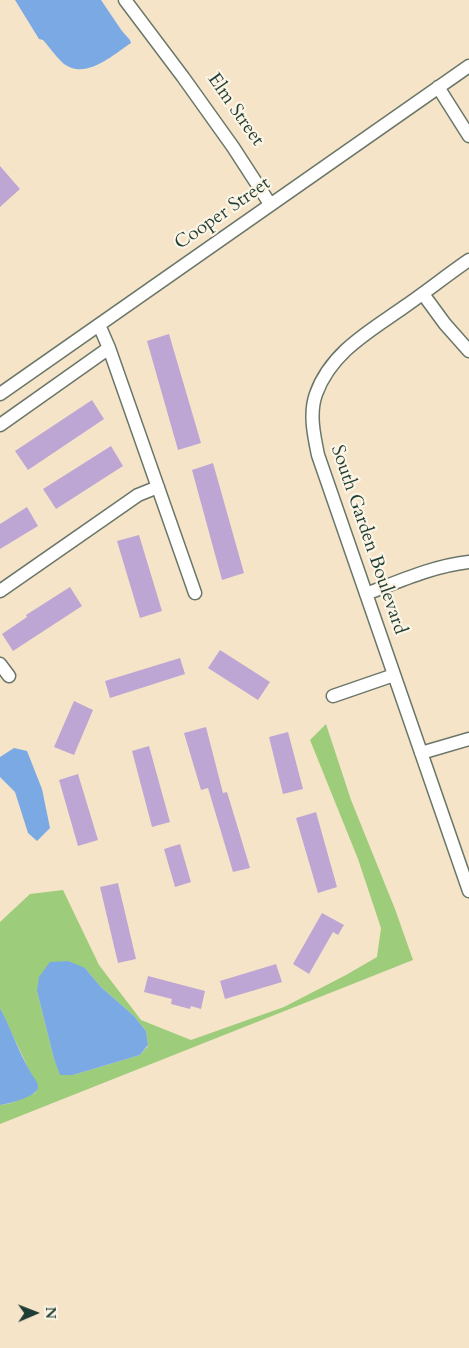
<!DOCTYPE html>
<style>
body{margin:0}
#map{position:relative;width:469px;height:1348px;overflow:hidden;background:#f6e4c9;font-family:Cardo,serif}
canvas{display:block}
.north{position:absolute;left:10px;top:1288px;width:50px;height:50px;-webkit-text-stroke:4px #fcf5e5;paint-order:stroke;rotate:89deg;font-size:14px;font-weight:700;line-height:20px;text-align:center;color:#1f3d34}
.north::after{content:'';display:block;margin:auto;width:18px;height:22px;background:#1f3d34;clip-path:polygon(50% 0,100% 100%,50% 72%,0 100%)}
</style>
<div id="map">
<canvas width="469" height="1348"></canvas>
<div class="north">N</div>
</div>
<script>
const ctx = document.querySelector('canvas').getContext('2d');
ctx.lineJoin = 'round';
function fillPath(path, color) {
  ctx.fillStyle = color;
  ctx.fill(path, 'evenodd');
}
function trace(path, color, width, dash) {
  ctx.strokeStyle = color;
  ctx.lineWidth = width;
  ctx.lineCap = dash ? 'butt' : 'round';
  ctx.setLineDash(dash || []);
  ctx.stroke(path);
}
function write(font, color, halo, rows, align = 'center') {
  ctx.font = font + ' Cardo,serif';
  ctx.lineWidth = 4.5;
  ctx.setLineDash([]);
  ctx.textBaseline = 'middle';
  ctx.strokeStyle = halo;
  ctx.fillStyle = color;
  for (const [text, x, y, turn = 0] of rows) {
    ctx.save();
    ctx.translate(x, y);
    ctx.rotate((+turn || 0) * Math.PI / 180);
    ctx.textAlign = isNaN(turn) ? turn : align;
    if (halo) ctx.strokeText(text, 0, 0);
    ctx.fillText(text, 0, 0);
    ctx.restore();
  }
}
const green = new Path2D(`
 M326,724L351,800L395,909L413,960L0,1124V1105L11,1103L35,1093L38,1088V1086L30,1072L0,1008V922L30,894L63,890L99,965L141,1020L191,1040L284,1007L346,975L377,957L381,928L358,859L310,740ZM85,968L101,987L134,1016L146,1031L148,1046L140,1055L73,1075H61L54,1059L37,991Z`);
const water = new Path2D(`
 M15,0H101L122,31L130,40L131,43C113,55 86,80 64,64C57,58 50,48 43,40L39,39Z
 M14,748L27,751L42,789L50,828L37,841L28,833L15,792L0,777V757Z
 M68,961L85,968L101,987L134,1016L146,1031L148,1045L140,1055L73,1075H60L54,1059L37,991L39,977L50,962Z
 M0,1008C11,1028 18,1051 30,1071C32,1076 39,1082 38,1088C36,1097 8,1104 0,1105Z`);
const building = new Path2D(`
 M0,166L20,189L0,207Z
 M169,334L201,443L178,450L147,341Z
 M92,400L104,419L28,470L15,451Z
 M111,446L123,466L56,509L43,489Z
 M213,463L244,573L222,580L192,470Z
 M27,507L38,526L0,549V524Z
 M139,535L162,611L140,618L117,541Z
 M70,587L82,606L13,651L2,634L27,617L26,615Z
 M220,650L270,682L258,700L208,668Z
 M180,658L185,674L110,698L105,681Z
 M74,701L93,710L74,755L54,747Z
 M206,727L223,793L227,792L250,868L233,872L208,788L201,790L184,733Z
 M288,732L303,789L283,794L269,737Z
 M149,746L170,822L152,827L132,751Z
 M78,774L98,840L78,846L59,780Z
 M316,812L337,887L318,893L296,818Z
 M180,844L191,882L175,887L164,849Z
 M118,883L136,959L118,963L100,887Z
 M322,913L344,925L338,935L333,932L309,974L293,964Z
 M276,964L282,982L225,999L220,981Z
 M148,976L205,991L201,1009L191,1006L190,1009L171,1004L172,999L144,992Z`);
const minor = new Path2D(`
 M125,0L183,77L233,147L270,204
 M438,87L469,136
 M469,260C447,275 426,292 404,307C370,331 331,352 316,394C309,413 314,436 318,455L469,891
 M423,294L445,324L469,351
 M99,325L109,348L195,593
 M0,394L469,66
 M0,425L109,348
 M0,591L138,495L158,487
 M366,594C400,581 433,566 469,562
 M0,664L9,676
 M333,696L394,675
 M421,753L469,739`);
const streetNames = [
 ["Elm Street",235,110,55],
 ["Cooper Street",223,214,-35],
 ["South Garden Boulevard",368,540,71]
];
fillPath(green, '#9dcc7b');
fillPath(water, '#7aa9e4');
fillPath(building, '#bda6d4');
trace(minor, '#6a7768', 15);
trace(minor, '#fff', 12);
write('19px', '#1f3d34', '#fcf5e5', streetNames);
</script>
